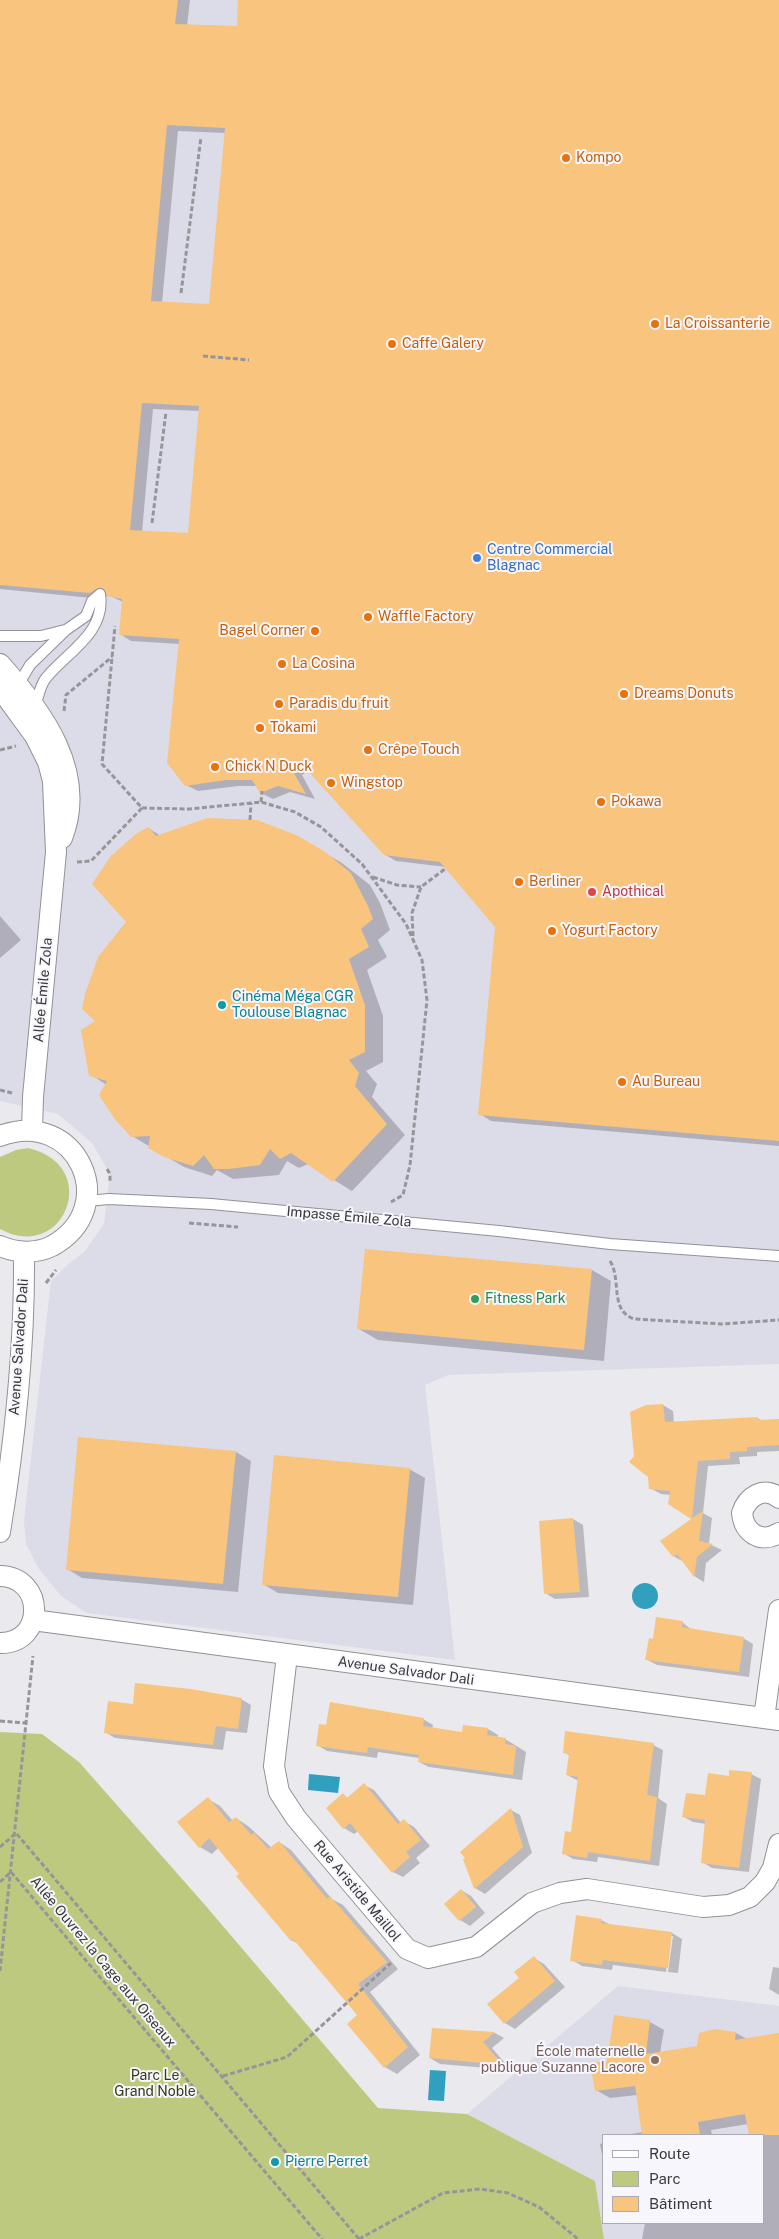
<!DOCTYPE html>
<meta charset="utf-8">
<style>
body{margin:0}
#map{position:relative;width:779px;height:2239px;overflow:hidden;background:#e9e9ee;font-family:"Public Sans",sans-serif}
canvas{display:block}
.legend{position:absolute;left:602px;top:2134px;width:162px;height:90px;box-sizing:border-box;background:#f6f6fc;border:1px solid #aaaaaf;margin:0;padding:6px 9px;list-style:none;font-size:15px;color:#39393b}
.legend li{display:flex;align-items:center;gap:10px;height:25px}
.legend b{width:25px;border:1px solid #aaaaaf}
</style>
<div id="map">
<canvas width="779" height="2239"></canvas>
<ul class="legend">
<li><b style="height:6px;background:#fff"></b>Route</li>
<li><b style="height:14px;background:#bec980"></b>Parc</li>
<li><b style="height:14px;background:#f8c47e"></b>Bâtiment</li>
</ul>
</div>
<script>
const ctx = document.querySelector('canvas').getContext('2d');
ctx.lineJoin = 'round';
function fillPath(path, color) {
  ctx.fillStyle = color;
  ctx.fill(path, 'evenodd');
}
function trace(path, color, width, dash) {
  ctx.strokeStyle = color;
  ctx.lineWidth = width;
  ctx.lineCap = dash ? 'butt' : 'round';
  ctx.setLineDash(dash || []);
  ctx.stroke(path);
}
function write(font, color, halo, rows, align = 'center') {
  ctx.font = font + ' "Public Sans",sans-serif';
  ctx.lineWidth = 4;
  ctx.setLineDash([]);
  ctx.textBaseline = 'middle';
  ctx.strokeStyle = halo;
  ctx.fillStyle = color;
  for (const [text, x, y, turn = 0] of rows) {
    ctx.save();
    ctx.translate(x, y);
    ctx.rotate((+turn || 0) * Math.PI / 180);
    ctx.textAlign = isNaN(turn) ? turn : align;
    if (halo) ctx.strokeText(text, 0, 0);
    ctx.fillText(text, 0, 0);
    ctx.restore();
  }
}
const built = new Path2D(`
 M0,0H779V1364L448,1375L425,1385L455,1660L87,1613L61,1596L39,1569L26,1544L24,1521L51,1281L66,1266L85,1251L104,1224L110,1174L92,1143L58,1114L0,1101Z
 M618,1986L779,2006V2239H604L595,2181L467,2114ZM603,2135H763V2223H603Z`);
const green = new Path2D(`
 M28,1148C103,1165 65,1264 0,1229V1157L16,1150Z
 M0,1732L42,1734L79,1762L205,1905L378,2108L467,2114L595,2181L604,2239H0Z`);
const water = new Path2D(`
 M632 1596a13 13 0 1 1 26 0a13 13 0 1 1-26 0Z
 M309,1774L340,1777L338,1793L308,1790Z
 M430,2070L446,2071L444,2101L428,2100Z`);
const shadow = new Path2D(`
 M0,0H190L187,26L238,27L239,0H779V1146L491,1121L480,1114L497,926L446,867L396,861L384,854L309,770L302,775L315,799L290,792L273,799L261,793L257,786H238L198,791L186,785L179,644L131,641L120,634L123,602L108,595L102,599L0,589ZM178,131L226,133L210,305L162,303ZM153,409L200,411L189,534L142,532Z
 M148,828L161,836L323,852L342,863L370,885L380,903L390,930L378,940L387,957L367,970L383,1016V1062L366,1071L377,1084L372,1097L405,1135L352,1191L308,1164L299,1168L287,1161L279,1175L233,1179L217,1170L212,1176L184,1167L132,1136L107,1085L91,1075L97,1022L128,922Z
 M0,916L21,940L0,958Z
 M592,1270L611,1281L604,1361L378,1340L359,1329Z
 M663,1405L673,1411L674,1423L757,1418L763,1421L779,1420V1451L757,1452V1456L739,1457L740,1464L708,1466L703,1513L712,1518L709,1544L722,1550L706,1563L704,1582L694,1576L684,1562L673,1556L693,1519L669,1504L670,1495L661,1494L650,1488Z
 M236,1452L251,1461L238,1592L82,1578L67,1569Z
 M409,1469L425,1478L413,1605L278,1593L263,1584Z
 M573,1519L583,1525L589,1597L555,1599L545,1593Z
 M682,1622L692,1630L743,1638L753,1644L749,1677L657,1665L646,1659L654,1640Z
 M241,1699L251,1705L247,1733L226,1731L223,1750L115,1738L105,1732L134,1706Z
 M423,1719L433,1725L432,1729L463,1733L464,1726L488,1729L498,1735L497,1738L505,1739L515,1745L526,1752L522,1780L429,1767L419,1762V1758L378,1752L377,1758L327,1751L317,1745L327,1726Z
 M653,1745L663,1750L658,1798L667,1804L659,1866L598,1857L597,1862L573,1859L563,1853L572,1834L579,1781L567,1775L570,1756L564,1752Z
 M751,1774L761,1779L749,1872L712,1868L702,1862L706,1824L693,1822L684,1817L730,1777Z
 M364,1785L374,1790L401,1823L404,1821L414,1827L430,1846L416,1858L420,1863L403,1877L393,1872L358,1831L354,1834L344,1828L328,1808L343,1795L348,1798Z
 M208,1799L220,1806L233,1821L236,1818L248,1826L272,1848L279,1842L291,1850L332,1899L343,1905L398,1969L370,1992L420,2055L397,2074L385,2067L348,2024L359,2016L299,1944L291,1940L219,1847L212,1854L200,1847Z
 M511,1810L520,1815L532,1853L485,1894L475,1888L467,1858Z
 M461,1890L471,1896L485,1913L470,1926L460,1920Z
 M601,1920L611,1925L672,1933L682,1939L678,1973L668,1972L673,1936H671L666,1972L613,1965L612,1970L582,1966L572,1960Z
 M534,1958L544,1964L565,1987L515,2029L505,2023L521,1978Z
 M773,1967L779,1968V1995L769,1989Z
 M615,2017L650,2022L664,2030L660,2053L699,2048L715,2031L736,2033L747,2039L779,2034V2239H642L645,2223H763V2135H750L748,2124L711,2130L712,2135H625L643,2132L637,2095L610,2098L596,2090L608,2062Z
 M433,2029L495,2033L504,2038L492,2048L511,2070L440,2064L430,2058Z
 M603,2143V2160L600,2144Z`);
const building = new Path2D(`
 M0,0H178L175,24L237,26L238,0H779V1141L478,1115L495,927L440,862L384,855L300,762L291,768L306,794L278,786L260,793L252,780H226L185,786L167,763L179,639L119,635L122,599L107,596L102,588L96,589L90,593L0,585ZM167,125L225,128L209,304L151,301ZM142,403L199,406L188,533L130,530Z
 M207,818L257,820L296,835L324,851L351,873L368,906L373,919L361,929L369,947L349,959L365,1005V1052L349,1060L359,1073L355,1086L387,1124L333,1182L291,1153L280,1159L270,1149L260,1165L229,1169H214L204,1155L193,1166L164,1157L148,1148L150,1136L131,1137L114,1118L99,1095L107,1081L89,1076L81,1030L95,1021L82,1009L85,994L98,957L126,922L92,884L111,856L136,834L148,827L156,836Z
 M365,1249L592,1269L584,1350L357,1329Z
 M663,1404L665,1422L758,1417V1420L779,1419V1445L747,1447V1451L730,1452V1459L698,1461L692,1518L703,1511L699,1541L713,1544L697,1557L694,1577L677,1554L673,1557L660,1541L691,1519L668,1504L670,1491L649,1489L648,1477L629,1462L634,1456L630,1412L646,1405Z
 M78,1437L236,1451L223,1584L66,1570Z
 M274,1455L410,1468L398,1597L262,1585Z
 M573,1518L580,1592L544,1594L539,1521Z
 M656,1617L683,1621L682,1627L744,1637L739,1672L645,1660L649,1638L653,1639Z
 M135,1683L191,1689L242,1698L238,1729L216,1726L213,1745L104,1733L108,1701L133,1704Z
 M330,1702L424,1718L423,1726L462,1732L463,1725L488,1728L487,1735L506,1738L505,1744L516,1746L513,1775L418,1762L419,1755L368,1747L367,1753L316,1746L319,1724L326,1725Z
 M565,1731L654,1743L647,1795L657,1797L650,1861L588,1852L587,1858L562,1854L565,1831L571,1832L578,1777L566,1775L569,1754L563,1753Z
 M729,1770L752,1772L739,1868L701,1863L705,1820L682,1817L686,1793L705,1795L708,1773L729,1776Z
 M364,1783L398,1824L404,1819L421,1840L406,1852L410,1857L392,1873L350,1823L343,1829L326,1808L343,1793L347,1798Z
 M208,1797L229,1822L236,1817L251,1835L254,1833L268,1849L279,1841L327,1899L330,1896L387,1962L358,1984L408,2047L384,2068L347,2024L357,2015L293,1939L291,1941L236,1876L239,1874L209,1838L199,1848L177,1822Z
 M511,1808L523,1847L474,1889L463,1859L465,1858L460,1852Z
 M461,1889L476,1907L459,1921L444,1904Z
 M576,1915L602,1919L601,1923L672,1932L668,1968L603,1960L602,1965L570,1961Z
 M534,1956L555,1981L504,2024L487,2004L519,1978L514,1972Z
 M614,2015L650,2020L646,2054L697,2046L699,2033L715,2029L736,2032L735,2040L779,2033V2135H749L745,2114L698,2122L700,2135H642L635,2086L595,2091L590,2063L607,2061Z
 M432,2028L495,2032L483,2042L503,2065L429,2058Z`);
const path = new Path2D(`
 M181,293L201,137
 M203,356L249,360
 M152,523L166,412
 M64,711L66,695L112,657
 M0,750L16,746
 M261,802L262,791
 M142,808L190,809L261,802L295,812L321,827L362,864L406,924L422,960L427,1000L410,1165L403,1195L391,1202
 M250,820L251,803
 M77,862L91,861L142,808L102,764L115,626
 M373,877L397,885L421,887
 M413,936L412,913L421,887L445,869
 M0,1090L12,1093
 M107,1169L110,1174V1181
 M189,1223L238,1227
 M610,1261C622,1280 609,1310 634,1319L722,1324L779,1320
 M46,1283L56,1270
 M0,1721L26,1723
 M0,1847L16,1833L359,2239
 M0,1882L11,1872L322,2239
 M0,1971L33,1656
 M223,2076L287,2057L391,1963
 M359,2239L443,2193L480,2189L508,2193L539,2207L578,2239`);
const lane = new Path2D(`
 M0,636H41L65,630
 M17,687L30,665L66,630L86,616L92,601L100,594C106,633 67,652 46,678C40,685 38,698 35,707
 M87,1201L109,1199L211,1204L499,1231L610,1244L779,1256`);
const street = new Path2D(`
 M0,664C42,711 88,772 62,838
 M0,688L35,736L48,762L53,781L56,852L33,1097L32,1130
 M0,1136C76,1107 123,1207 52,1246C36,1254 16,1253 0,1246
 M779,1498C764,1485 747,1497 742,1513C744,1533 761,1544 779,1533
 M0,1532C15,1441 25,1344 24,1252
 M0,1576C46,1577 45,1644 0,1643
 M33,1620L779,1720
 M287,1655L274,1766L279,1792L296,1818L407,1949L428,1958L476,1947L532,1903L560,1893L587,1889L703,1907L729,1905L750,1897L765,1882L773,1868L779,1844
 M764,1718L779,1610`);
const markers = [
 [566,158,5,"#e8710a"],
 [655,324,5,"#e8710a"],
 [392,344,5,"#e8710a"],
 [477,558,5,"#3f7fe0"],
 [368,617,5,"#e8710a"],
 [315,631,5,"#e8710a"],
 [282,664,5,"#e8710a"],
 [624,694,5,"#e8710a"],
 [279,704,5,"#e8710a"],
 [260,728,5,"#e8710a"],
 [368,750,5,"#e8710a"],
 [215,767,5,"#e8710a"],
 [331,783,5,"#e8710a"],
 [601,802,5,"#e8710a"],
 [519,882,5,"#e8710a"],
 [592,892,5,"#e0444e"],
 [552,931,5,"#e8710a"],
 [222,1005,5,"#0f9aa8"],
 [622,1082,5,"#e8710a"],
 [475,1299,5,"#2e9e5b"],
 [655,2060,5,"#8d6e63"],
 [275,2162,5,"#0f9aa8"]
];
const foodNames = [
 ["Kompo",576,158],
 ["La Croissanterie",665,324],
 ["Caffe Galery",402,344],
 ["Waffle Factory",378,617],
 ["Bagel Corner",305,631,"right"],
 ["La Cosina",292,664],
 ["Dreams Donuts",634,694],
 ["Paradis du fruit",289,704],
 ["Tokami",270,728],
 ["Crêpe Touch",378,750],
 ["Chick N Duck",225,767],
 ["Wingstop",341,783],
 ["Pokawa",611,802],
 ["Berliner",529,882],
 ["Yogurt Factory",562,931],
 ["Au Bureau",632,1082]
];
const shopNames = [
 ["Centre Commercial",487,550],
 ["Blagnac",487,566]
];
const healthNames = [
 ["Apothical",602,892]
];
const streetNames = [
 ["Allée Émile Zola",43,990,-85],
 ["Impasse Émile Zola",349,1217,5],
 ["Avenue Salvador Dali",19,1347,-86],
 ["Avenue Salvador Dali",406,1671,8],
 ["Rue Aristide Maillol",357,1891,50],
 ["Allée Ouvrez la Cage aux Oiseaux",103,1962,50]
];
const cultureNames = [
 ["Cinéma Méga CGR",232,997],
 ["Toulouse Blagnac",232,1013],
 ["Pierre Perret",285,2162]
];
const leisureNames = [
 ["Fitness Park",485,1299]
];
const educationNames = [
 ["École maternelle",645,2052],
 ["publique Suzanne Lacore",645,2068]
];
const parkNames = [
 ["Parc Le",155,2076],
 ["Grand Noble",155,2092]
];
fillPath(built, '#dcdbe8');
fillPath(green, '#bec980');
fillPath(water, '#30a0be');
fillPath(shadow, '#0003');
fillPath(building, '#f8c47e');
trace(lane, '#919196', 12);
trace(street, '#919196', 22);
trace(path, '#96969a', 3, [5, 2.5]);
trace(lane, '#fff', 10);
trace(street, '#fff', 20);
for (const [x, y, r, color] of markers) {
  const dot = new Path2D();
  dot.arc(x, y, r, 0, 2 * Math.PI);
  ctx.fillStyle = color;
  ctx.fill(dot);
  trace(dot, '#f6f6fc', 2);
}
write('14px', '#c56008', '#f6f6fc', foodNames, 'left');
write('14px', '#366cbe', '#f6f6fc', shopNames, 'left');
write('14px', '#be3a42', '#f6f6fc', healthNames, 'left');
write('14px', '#39393b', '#f6f6fc', streetNames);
write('14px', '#0d838f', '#f6f6fc', cultureNames, 'left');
write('14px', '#27864d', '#f6f6fc', leisureNames, 'left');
write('14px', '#785e54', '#f6f6fc', educationNames, 'right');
write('14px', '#353a17', '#f6f6fc', parkNames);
</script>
